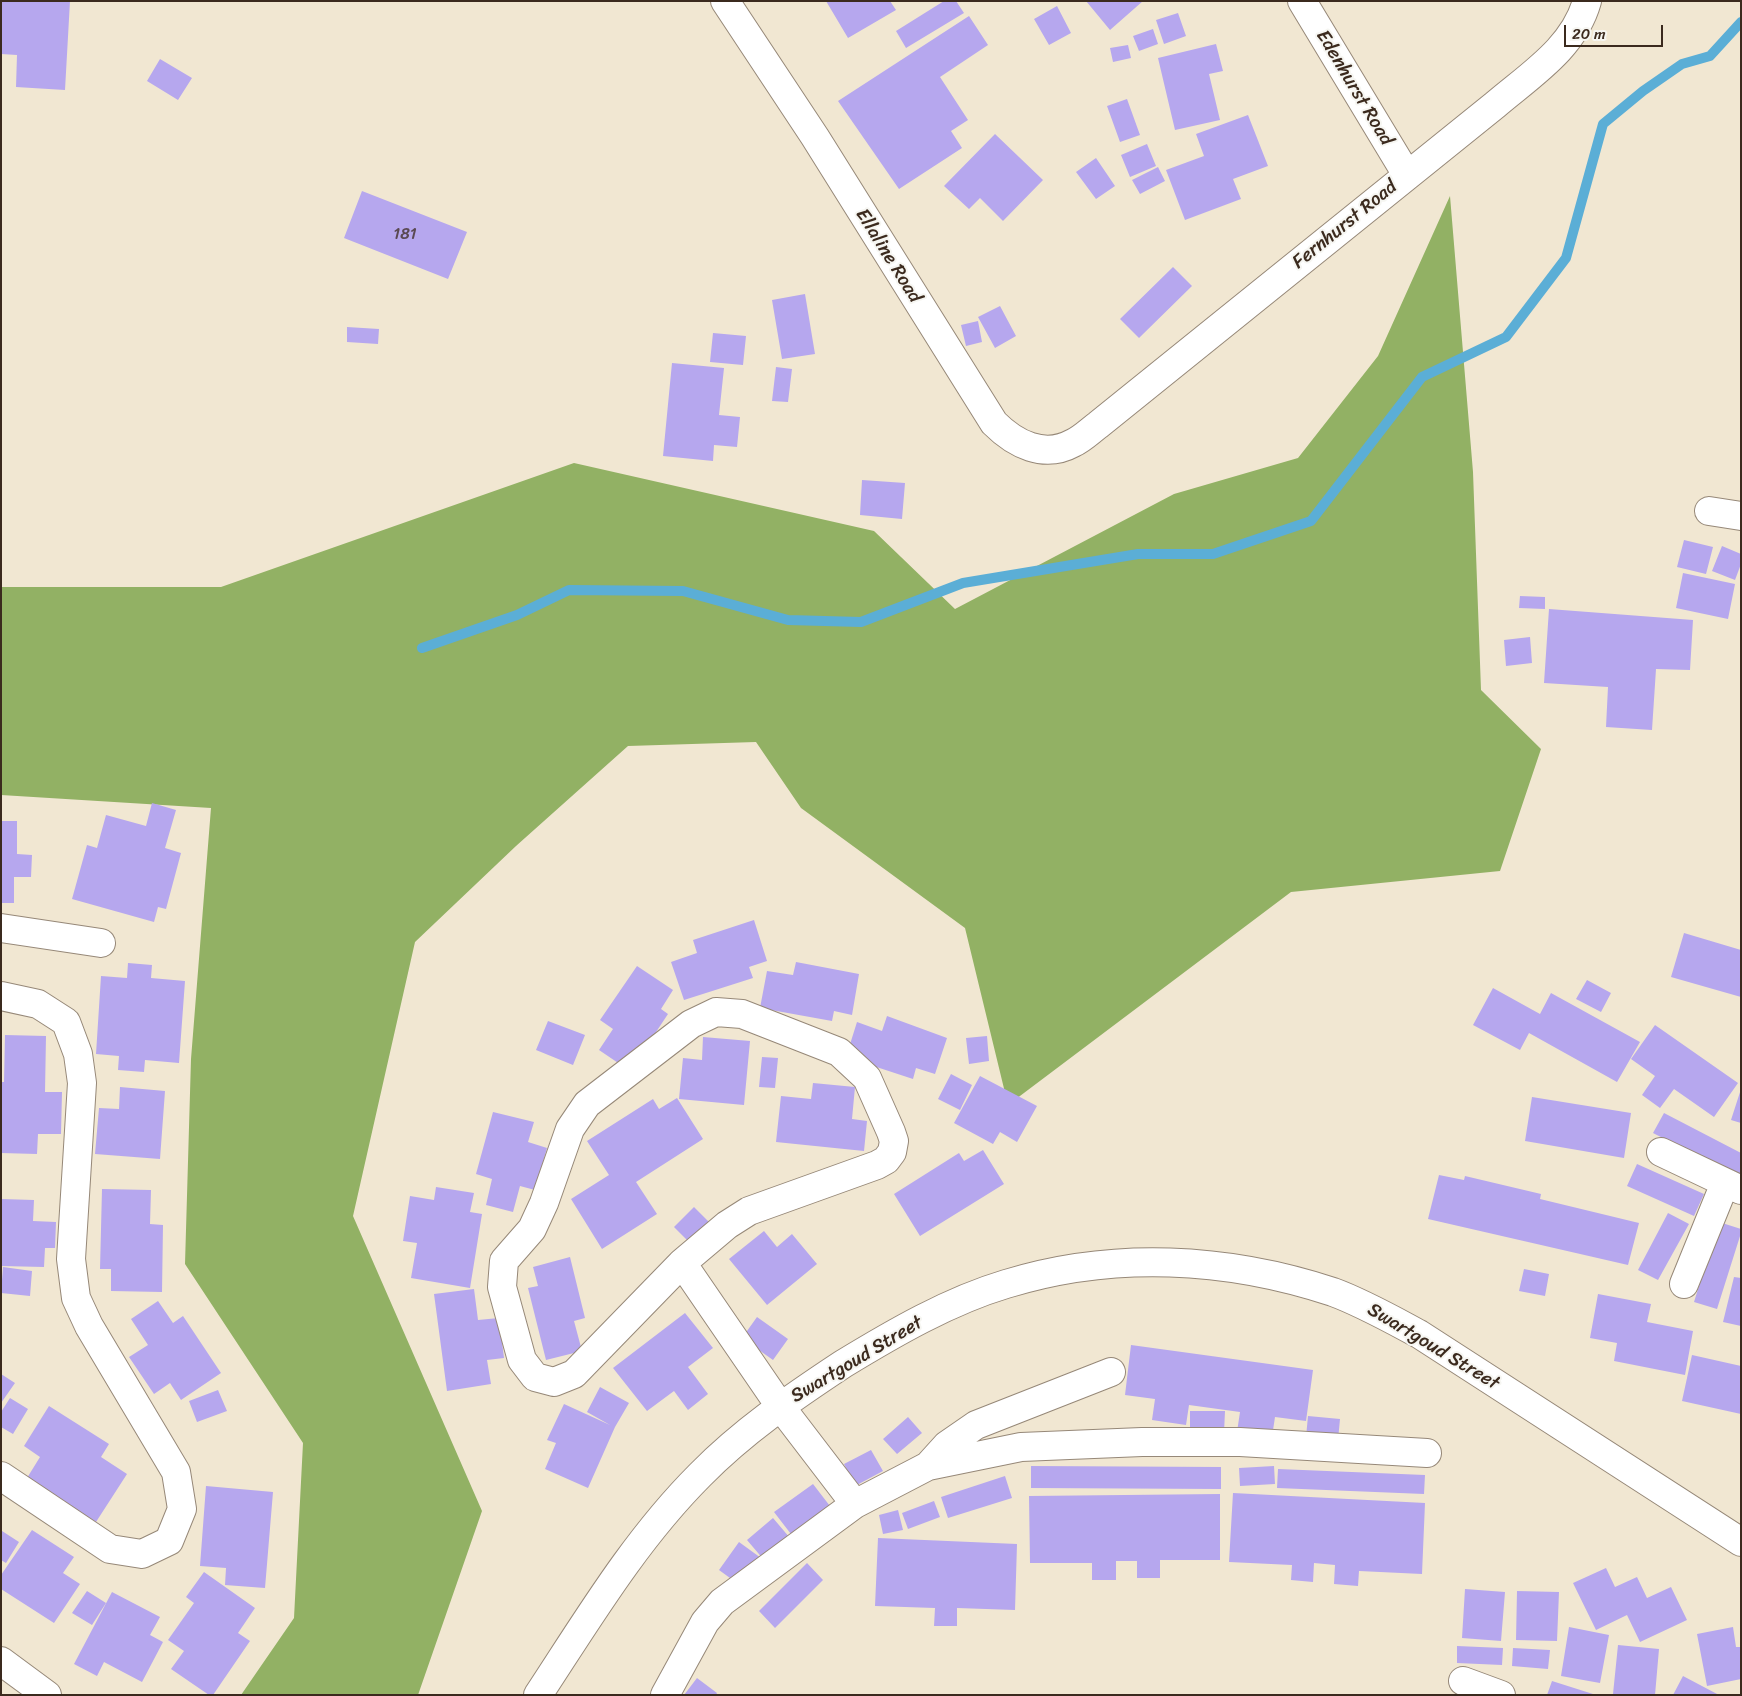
<!DOCTYPE html>
<style>
body{margin:0}
#map{position:relative;width:1742px;height:1696px;overflow:hidden;background:#f1e7d2;font-family:Sriracha,sans-serif}
canvas{display:block}
.frame{position:absolute;inset:0;border:2px solid #3b2a1e;pointer-events:none}
.scale{position:absolute;left:1564px;top:25px;width:99px;height:22px;box-sizing:border-box;border:2px solid #3b2a1e;border-top:0;padding-left:6px;font-size:15px;line-height:18px;white-space:nowrap;color:#3b2a1e;-webkit-text-stroke:4px #f6f6f2;paint-order:stroke}
</style>
<div id="map">
<canvas width="1742" height="1696"></canvas>
<div class="frame"></div>
<div class="scale">20 m</div>
</div>
<script>
const ctx = document.querySelector('canvas').getContext('2d');
ctx.lineJoin = 'round';
function fillPath(path, color) {
  ctx.fillStyle = color;
  ctx.fill(path, 'evenodd');
}
function trace(path, color, width, dash) {
  ctx.strokeStyle = color;
  ctx.lineWidth = width;
  ctx.lineCap = dash ? 'butt' : 'round';
  ctx.setLineDash(dash || []);
  ctx.stroke(path);
}
function write(font, color, halo, rows, align = 'center') {
  ctx.font = font + ' Sriracha,sans-serif';
  ctx.lineWidth = 4;
  ctx.setLineDash([]);
  ctx.textBaseline = 'middle';
  ctx.strokeStyle = halo;
  ctx.fillStyle = color;
  for (const [text, x, y, turn = 0] of rows) {
    ctx.save();
    ctx.translate(x, y);
    ctx.rotate((+turn || 0) * Math.PI / 180);
    ctx.textAlign = isNaN(turn) ? turn : align;
    if (halo) ctx.strokeText(text, 0, 0);
    ctx.fillText(text, 0, 0);
    ctx.restore();
  }
}
const forest = new Path2D(`
 M1450,196L1473,472L1481,690L1541,749L1500,871L1291,892L1008,1105L965,928L801,808L756,742L628,746L516,846L415,942L353,1216L482,1511L418,1695H241L294,1618L303,1443L185,1264L191,1059L211,808L1,795V587H221L574,463L874,531L955,609L1174,494L1298,458L1378,356Z`);
const stream = new Path2D(`
 M422,648L517,615L569,590L683,591L788,620L861,622L963,583L1138,554H1213L1311,521L1422,377L1506,337L1566,258L1603,124L1643,91L1682,64L1710,56L1741,22`);
const building = new Path2D(`
 M1,1H70L65,90L16,87L17,55L1,54Z
 M826,1H890L896,10L848,38Z
 M944,1H956L964,13L906,48L896,31Z
 M1086,1H1143L1110,30Z
 M1057,6L1071,33L1049,45L1034,19Z
 M1178,13L1186,36L1164,44L1156,20Z
 M969,16L988,45L940,77L968,120L951,131L962,148L899,189L838,101Z
 M1153,29L1158,44L1139,51L1133,36Z
 M1216,44L1223,71L1209,74L1220,120L1175,130L1158,58Z
 M1128,45L1131,58L1113,62L1110,48Z
 M160,59L192,78L178,100L147,81Z
 M1127,99L1140,135L1120,142L1107,106Z
 M1248,115L1268,166L1233,179L1241,199L1185,220L1166,170L1204,156L1196,134Z
 M995,134L1043,180L1003,221L980,198L969,209L944,186Z
 M1147,144L1156,166L1130,177L1121,155Z
 M1096,158L1115,186L1096,199L1076,172Z
 M1158,167L1165,181L1140,194L1132,180Z
 M362,191L467,232L448,279L344,238Z
 M1173,267L1192,286L1139,338L1120,319Z
 M805,294L815,354L782,359L772,300Z
 M1000,306L1016,336L995,348L978,317Z
 M978,321L982,342L966,346L961,325Z
 M347,327L379,329L378,344L347,342Z
 M713,333L746,336L743,365L710,362Z
 M672,363L724,368L719,415L740,417L737,447L714,445L713,461L663,456Z
 M776,367L792,369L788,402L772,401Z
 M862,480L905,483L902,519L860,515Z
 M1684,540L1713,547L1706,574L1677,567Z
 M1722,546L1741,554V564L1735,580L1712,571Z
 M1683,573L1735,584L1728,619L1676,608Z
 M1520,596L1545,597V609L1519,608Z
 M1549,609L1693,620L1690,670L1656,669L1652,730L1606,727L1608,687L1544,683Z
 M1530,637L1532,663L1506,666L1504,640Z
 M152,803L176,810L165,848L181,853L166,909L158,907L154,922L72,899L87,845L97,848L106,815L146,826Z
 M1,821H17V854L32,855L31,877H14V903H1Z
 M754,920L767,961L749,967L753,978L684,1000L671,962L697,953L693,940Z
 M1684,933L1741,950V997L1671,977Z
 M796,962L859,974L852,1015L834,1011L832,1021L760,1008L767,971L793,975Z
 M128,963L152,965L151,978L185,981L179,1063L145,1060L144,1072L118,1070L119,1056L96,1054L101,976L127,978Z
 M637,966L673,990L661,1009L668,1014L630,1071L599,1050L613,1029L600,1020Z
 M1587,980L1611,993L1601,1012L1576,999Z
 M1493,988L1540,1014L1551,993L1640,1042L1617,1082L1529,1033L1520,1050L1473,1025Z
 M887,1016L947,1038L935,1074L916,1068L913,1079L846,1057L857,1022L882,1031Z
 M548,1021L585,1035L573,1065L536,1050Z
 M1655,1025L1738,1083L1714,1117L1674,1089L1660,1108L1642,1095L1655,1076L1631,1059Z
 M5,1035L46,1036L45,1092H62L61,1134H38L37,1154L1,1153V1082H4Z
 M987,1036L989,1061L969,1064L966,1038Z
 M703,1037L750,1041L744,1105L679,1099L683,1058L702,1060Z
 M762,1057L778,1058L775,1088L759,1087Z
 M951,1074L972,1085L960,1110L938,1099Z
 M980,1076L1037,1106L1017,1142L1000,1132L993,1144L954,1123Z
 M813,1083L855,1087L852,1119L867,1121L864,1151L776,1142L781,1096L811,1099Z
 M120,1087L165,1091L160,1159L95,1154L99,1108L119,1109Z
 M1741,1089V1123L1731,1120Z
 M1532,1097L1631,1113L1624,1158L1525,1141Z
 M677,1098L703,1139L636,1182L657,1214L602,1249L571,1199L609,1175L587,1141L653,1099L659,1109Z
 M493,1112L534,1122L528,1142L547,1148L535,1190L520,1186L513,1212L486,1205L492,1179L476,1174Z
 M1664,1113L1741,1153V1178L1653,1133Z
 M983,1150L1004,1184L920,1236L894,1194L959,1153L964,1161Z
 M1637,1164L1704,1194L1694,1216L1627,1186Z
 M1439,1175L1464,1180L1465,1176L1541,1194L1540,1199L1639,1223L1628,1265L1428,1219Z
 M436,1187L474,1193L470,1212L482,1214L470,1288L411,1278L417,1243L403,1241L410,1196L434,1200Z
 M102,1189L151,1190L150,1224L163,1225L162,1292L111,1291V1269H100Z
 M1,1199L34,1200L33,1221L56,1222L55,1248H45L44,1267L1,1266Z
 M694,1207L709,1222L689,1242L674,1227Z
 M1668,1213L1689,1224L1658,1280L1638,1270Z
 M1719,1222L1741,1229V1233L1717,1309L1694,1302Z
 M764,1231L777,1247L792,1234L817,1264L767,1305L729,1259Z
 M570,1257L585,1318L574,1321L582,1351L546,1360L528,1288L538,1286L533,1267Z
 M3,1267L32,1271L30,1296L1,1293Z
 M1524,1269L1549,1274L1545,1296L1519,1291Z
 M1734,1277L1741,1278V1326L1723,1322Z
 M474,1289L478,1320L499,1318L504,1358L487,1360L491,1384L447,1391L434,1294Z
 M1598,1294L1651,1304L1647,1322L1693,1331L1685,1375L1614,1361L1617,1343L1590,1338Z
 M158,1301L173,1323L183,1316L221,1373L181,1400L170,1383L154,1394L129,1357L148,1345L131,1319Z
 M685,1313L713,1348L688,1367L708,1394L688,1410L674,1391L647,1411L613,1368Z
 M757,1317L788,1339L773,1360L742,1338Z
 M1131,1345L1313,1370L1306,1421L1275,1417L1272,1437L1237,1432L1240,1412L1189,1405L1186,1425L1152,1420L1155,1399L1125,1395Z
 M1692,1355L1741,1366V1414L1682,1401Z
 M1,1374L15,1383L1,1403Z
 M600,1387L629,1403L615,1427L588,1488L545,1469L556,1443L547,1440L564,1404L610,1425L587,1412Z
 M218,1390L227,1411L197,1422L189,1401Z
 M10,1398L28,1409L13,1434L1,1427V1412Z
 M49,1406L109,1444L101,1457L127,1474L96,1522L27,1478L40,1457L24,1446Z
 M1190,1411H1225L1224,1433H1190Z
 M1308,1416L1340,1419L1338,1440L1306,1437Z
 M908,1417L922,1433L897,1454L883,1439Z
 M871,1450L883,1471L855,1486L844,1464Z
 M1031,1466L1221,1467V1489L1031,1488Z
 M1274,1466L1275,1484L1240,1486L1239,1468Z
 M1278,1469L1425,1475L1424,1494L1277,1488Z
 M1005,1476L1012,1498L948,1518L941,1497Z
 M813,1484L833,1510L794,1538L774,1512Z
 M206,1486L273,1492L265,1588L225,1585L226,1568L200,1566Z
 M1233,1493L1425,1503L1422,1574L1359,1571L1358,1586L1334,1584L1335,1565L1314,1563L1313,1582L1291,1580L1292,1565L1229,1562Z
 M1220,1494V1560H1160V1578H1137V1561H1116V1580H1092V1563H1030L1029,1496Z
 M934,1501L940,1517L908,1529L902,1513Z
 M898,1510L903,1530L883,1534L879,1515Z
 M773,1518L790,1538L764,1560L747,1540Z
 M32,1530L74,1557L63,1573L80,1584L54,1623L1,1589V1575Z
 M2,1531L19,1542L6,1563L1,1560Z
 M878,1538L1017,1544L1015,1610L957,1608V1626H934L935,1608L875,1606Z
 M739,1542L761,1558L741,1586L719,1570Z
 M807,1563L823,1580L775,1628L759,1611Z
 M1606,1568L1615,1587L1637,1577L1647,1598L1671,1587L1687,1620L1640,1642L1627,1615L1596,1630L1573,1583Z
 M204,1572L255,1608L238,1633L250,1641L213,1695H209L171,1669L184,1651L168,1640L194,1603L186,1597Z
 M1465,1589L1505,1592L1501,1641L1462,1638Z
 M87,1591L106,1603L92,1625L72,1613Z
 M1517,1591L1559,1592L1557,1641L1516,1640Z
 M112,1592L160,1617L150,1635L163,1642L142,1682L104,1662L97,1676L74,1664Z
 M1569,1627L1609,1635L1600,1683L1561,1676Z
 M1733,1627L1736,1647H1741V1679L1707,1686L1697,1634Z
 M1618,1645L1659,1649L1655,1695L1613,1694Z
 M1457,1646L1503,1648L1502,1665L1457,1663Z
 M1513,1648L1550,1650L1548,1669L1512,1666Z
 M1683,1676L1719,1695H1673Z
 M697,1678L717,1693L716,1695H684Z
 M1552,1681L1593,1694V1695H1547Z`);
const minor = new Path2D(`
 M725,1L815,137L994,423C1015,444 1044,459 1073,443C1082,439 1090,431 1098,425L1495,105C1530,75 1574,48 1587,1
 M1302,1L1407,175
 M1709,511L1741,516
 M1,928L101,943
 M1,996L38,1004L66,1022L78,1054L82,1083L71,1259L76,1298L89,1326L176,1472L182,1509L169,1541L142,1554L110,1549L1,1476
 M1661,1152L1741,1190
 M682,1263L574,1374L554,1382L535,1377L522,1360L502,1287L504,1261L532,1229L544,1203L570,1129L587,1104L691,1024L716,1012L742,1014L839,1052L867,1078L891,1132L894,1141L892,1152L886,1160L877,1165L749,1211L727,1225L682,1263L780,1406L855,1504
 M1684,1284L1725,1183
 M928,1466L947,1445L976,1425L1111,1372
 M1,1661L47,1695
 M1463,1681L1501,1695
 M538,1695C588,1619 635,1540 700,1475C742,1432 793,1397 843,1364C894,1333 949,1301 1006,1284C1113,1251 1227,1257 1333,1292C1363,1303 1391,1319 1419,1334L1741,1542
 M665,1695L705,1622L722,1602L855,1504L928,1466L1021,1447L1142,1442H1240L1427,1453`);
const numberNames = [
 ["181",405,235]
];
const streetNames = [
 ["Edenhurst Road",1354,88,59],
 ["Fernhurst Road",1345,225,-39],
 ["Ellaline Road",888,256,58],
 ["Swartgoud Street",1433,1347,31],
 ["Swartgoud Street",857,1360,-31]
];
fillPath(forest, '#92b164');
trace(stream, '#5baed6', 10);
fillPath(building, '#b6a7ee');
trace(minor, '#968878', 30);
trace(minor, '#fff', 28);
write('16px', '#5a4952', null, numberNames);
write('19px', '#3b2a1e', '#f6f6f2', streetNames);
</script>
